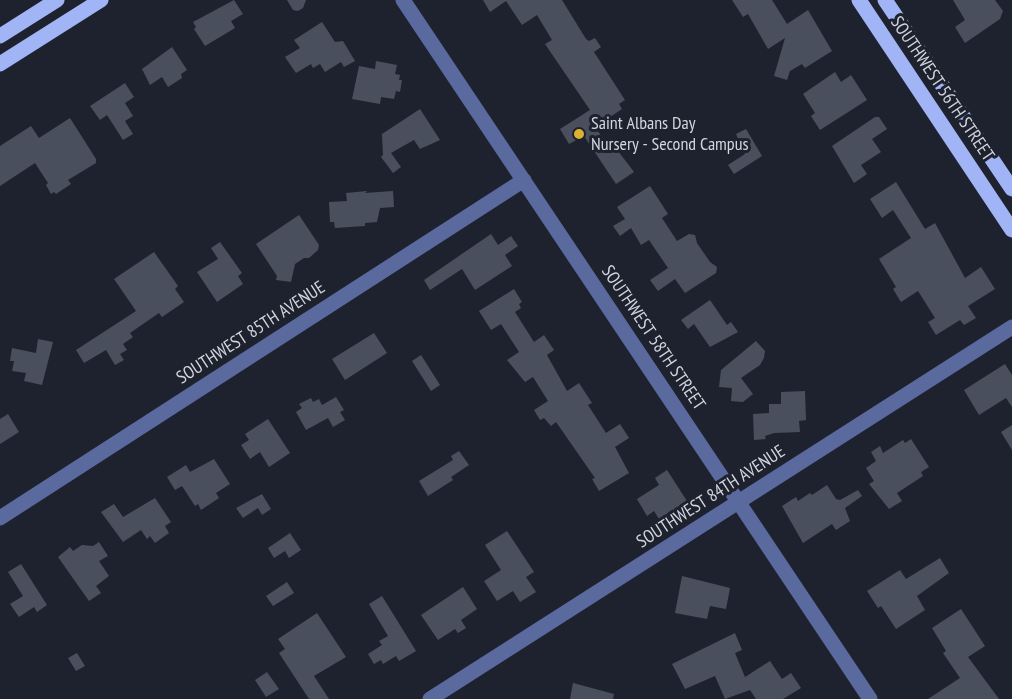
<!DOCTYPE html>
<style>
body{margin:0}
canvas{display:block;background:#1e222e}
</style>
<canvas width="1012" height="699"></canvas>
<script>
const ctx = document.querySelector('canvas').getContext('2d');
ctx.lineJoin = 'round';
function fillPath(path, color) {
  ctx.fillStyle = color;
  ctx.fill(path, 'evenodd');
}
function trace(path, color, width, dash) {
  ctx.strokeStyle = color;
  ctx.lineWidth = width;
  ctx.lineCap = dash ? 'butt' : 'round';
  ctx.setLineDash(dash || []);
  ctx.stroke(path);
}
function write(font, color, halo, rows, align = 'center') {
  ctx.font = font + ' "PT Sans Narrow",sans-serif';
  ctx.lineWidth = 6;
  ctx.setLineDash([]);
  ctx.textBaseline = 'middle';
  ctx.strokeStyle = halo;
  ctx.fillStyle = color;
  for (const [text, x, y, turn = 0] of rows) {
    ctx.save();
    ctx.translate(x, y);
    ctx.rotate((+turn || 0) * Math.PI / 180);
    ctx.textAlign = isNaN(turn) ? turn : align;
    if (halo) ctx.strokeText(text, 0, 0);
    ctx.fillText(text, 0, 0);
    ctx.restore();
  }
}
const building = new Path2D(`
 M234,0L243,14L231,21L235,28L205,46L194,29L196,27L193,22Z
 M287,0H306L303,8L298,11L293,10Z
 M483,0H562L586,39L589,41L595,38L601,47L594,52L625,100L619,104L622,109L595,127L611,150L615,147L634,172L616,184L584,136L569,144L560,129L590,110L545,44L552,40L537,15L522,25L506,1L490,12Z
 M732,0H772L787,24L808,10L832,51L805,68L802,64L790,71L787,80L774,76L785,38L768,49L748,14L743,17Z
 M953,0H995L1003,11L1000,19L965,43L955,27L965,20Z
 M322,22L335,42L343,41L355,61L344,67L341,62L325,72L320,64L313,68L311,64L296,73L285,57L300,48L294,40Z
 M172,47L187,70L181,74L182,78L168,87L162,77L150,85L142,69Z
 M376,61L397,65L395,74L400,75L399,80H402L400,92L396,91L394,99L381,97L380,104L352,99L359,66L375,69Z
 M835,72L841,82L851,75L867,100L820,130L811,116L815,113L803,94Z
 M125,83L134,97L125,103L133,116L125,121L133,134L123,140L107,115L100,120L90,106Z
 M420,109L440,140L420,149L414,140L391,153L401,167L393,173L381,157L383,155L382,134Z
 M875,117H879L887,129L872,139L881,152L861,165L867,174L854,183L832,146Z
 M70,118L96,159V163L68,180L71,184L56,194L54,192L51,194L46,185L48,183L35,163L0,186V146L31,126L39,138Z
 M746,129L762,156L734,174L728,165L745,154L736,134Z
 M896,182L925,229L935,223L965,278L981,267L995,289L968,306L976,318L964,325L960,320L936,335L928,322L935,318L918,291L901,302L893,289L896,287L879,259L911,238L893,210L882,218L870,199Z
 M650,186L668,214L662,218L677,241L689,234L695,235L697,243L710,262L717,267L716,273L685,293L675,279L658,291L650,280L668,268L649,240L641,245L631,228L620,236L613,226L625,219L617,207Z
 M367,191L365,193L393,191L394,207L380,208L377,222L365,223V226L335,228L334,222H330L329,202L347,201L346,193Z
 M299,215L319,245L318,250L309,258H304L295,264L291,282L276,280L277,276L256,244Z
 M491,234L498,245L511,236L518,246L505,255L512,266L475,290L462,269L430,290L424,280Z
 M220,242L242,273L238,276L243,284L217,302L197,272L218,259L211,248Z
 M154,252L178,286L175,289L184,302L162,317L159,313L130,333L133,337L123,344L127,350L120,354L124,360L115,365L106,350L84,363L76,350L136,311L114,279Z
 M514,289L522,302L519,304L521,308L515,312L534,342L544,335L554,350L547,355L567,391L579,383L592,403L588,405L606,433L620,424L629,438L615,447L629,473L599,491L592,479L595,478L556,422L551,426L544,418L540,420L534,410L548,401L533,377L525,382L507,360L519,352L501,324L491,330L479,311Z
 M710,300L727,325L731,322L738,332L710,347L694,324L688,329L681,320Z
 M374,333L387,353L345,380L332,359Z
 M38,339L53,342L42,385L24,381L26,373L12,371L14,361H10L12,348L36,353Z
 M756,341L765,351L764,358L760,365L741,378L753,394L743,402L731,401L732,388L719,387L721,370Z
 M421,355L440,385L431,391L412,361Z
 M1005,364L1012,375V407L1006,398L979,415L964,390Z
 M805,391L806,420L799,421L800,432L774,433L765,436L766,439L754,440L753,414L769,413V404H781V392Z
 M336,397L344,410L340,412L345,420L333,427L328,418L306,430L296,412L302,408L299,404L311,398L313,402L319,399L322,405Z
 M8,414L19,432L0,444V419Z
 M268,419L290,453L269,467L260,452L250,459L241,445L249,440L245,434Z
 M1012,425V450L1001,432Z
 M911,439L929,467L921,472L923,476L897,493L902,501L889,509L869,484L874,481L866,468L876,461L871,452L880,446L883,453L903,440L905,443Z
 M459,451L469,465L451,477L453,480L428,496L419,481L453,460L451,456Z
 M214,459L230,484L216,493L219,498L201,510L198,504L195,506L182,486L175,490L167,477L186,465L190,472Z
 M667,470L687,501L659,519L654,511L647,516L637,499L659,485L655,478Z
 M827,485L836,499L840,500L858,490L862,496L845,508L850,521L836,530L832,524L803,543L782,506L796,497L798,501L810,493L812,495Z
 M262,494L271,509L262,515L258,508L243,518L236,508Z
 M155,498L171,522L165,526L169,533L155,543L150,536L147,539L141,530L123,542L101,512L114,504L123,517Z
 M507,531L534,572L526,577L536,592L520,602L513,591L497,601L484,581L501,570L485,545Z
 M290,533L301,550L289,558L285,551L274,558L268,548Z
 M99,542L108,556L99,561L109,576L96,586L101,593L89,601L58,557L70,547L73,551L82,545L93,546Z
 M940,558L949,573L917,596L925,610L896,629L881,606L878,608L867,591L900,570L906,579Z
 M21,564L47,605L37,612L34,607L19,617L10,604L23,596L8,572Z
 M682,576L730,588L726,609L710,606L707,619L675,613Z
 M287,582L294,593L273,606L266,596Z
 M463,587L477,609L461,620L466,628L458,633L455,629L438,640L421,615Z
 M382,596L416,651L399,661L396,656L383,664L381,660L374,664L368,654L382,645L379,641L388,636L369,604Z
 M961,609L985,646L968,657L999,699H928L960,678L943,653L946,651L932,628Z
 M317,613L346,657L314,676L329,699H309L279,653L285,649L278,639Z
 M735,633L742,650L735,653L745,677L770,661L782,679L791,673L801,688L783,699H756L750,690L725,699L715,676L685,689L672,664Z
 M77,653L85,666L76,671L68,658Z
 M267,672L279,689L266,697L255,680Z
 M573,683L614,694L613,699H570Z`);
const minor = new Path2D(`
 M403,0L870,699
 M0,518L524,180
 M430,699L1012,327`);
const major = new Path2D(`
 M859,0L1012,230
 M885,0L1012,189
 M0,36L57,0
 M0,64L101,0`);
const markers = [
 [579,134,6,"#dab333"]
];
const streetNames = [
 ["SOUTHWEST 56TH STREET",942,89,56],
 ["SOUTHWEST 85TH AVENUE",251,333,-33],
 ["SOUTHWEST 58TH STREET",653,338,56],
 ["SOUTHWEST 84TH AVENUE",711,497,-33]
];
const poiNames = [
 ["Saint Albans Day",591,124],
 ["Nursery - Second Campus",591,145]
];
fillPath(building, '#4a4f5d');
trace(minor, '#5a699e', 15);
trace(major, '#a0b4f6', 15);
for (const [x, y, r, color] of markers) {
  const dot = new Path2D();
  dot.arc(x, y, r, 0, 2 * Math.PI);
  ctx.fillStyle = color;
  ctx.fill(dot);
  trace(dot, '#1e222e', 2);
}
write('18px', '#d3d6de', '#1e222e', streetNames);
write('18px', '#d3d6de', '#1e222e', poiNames, 'left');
</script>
